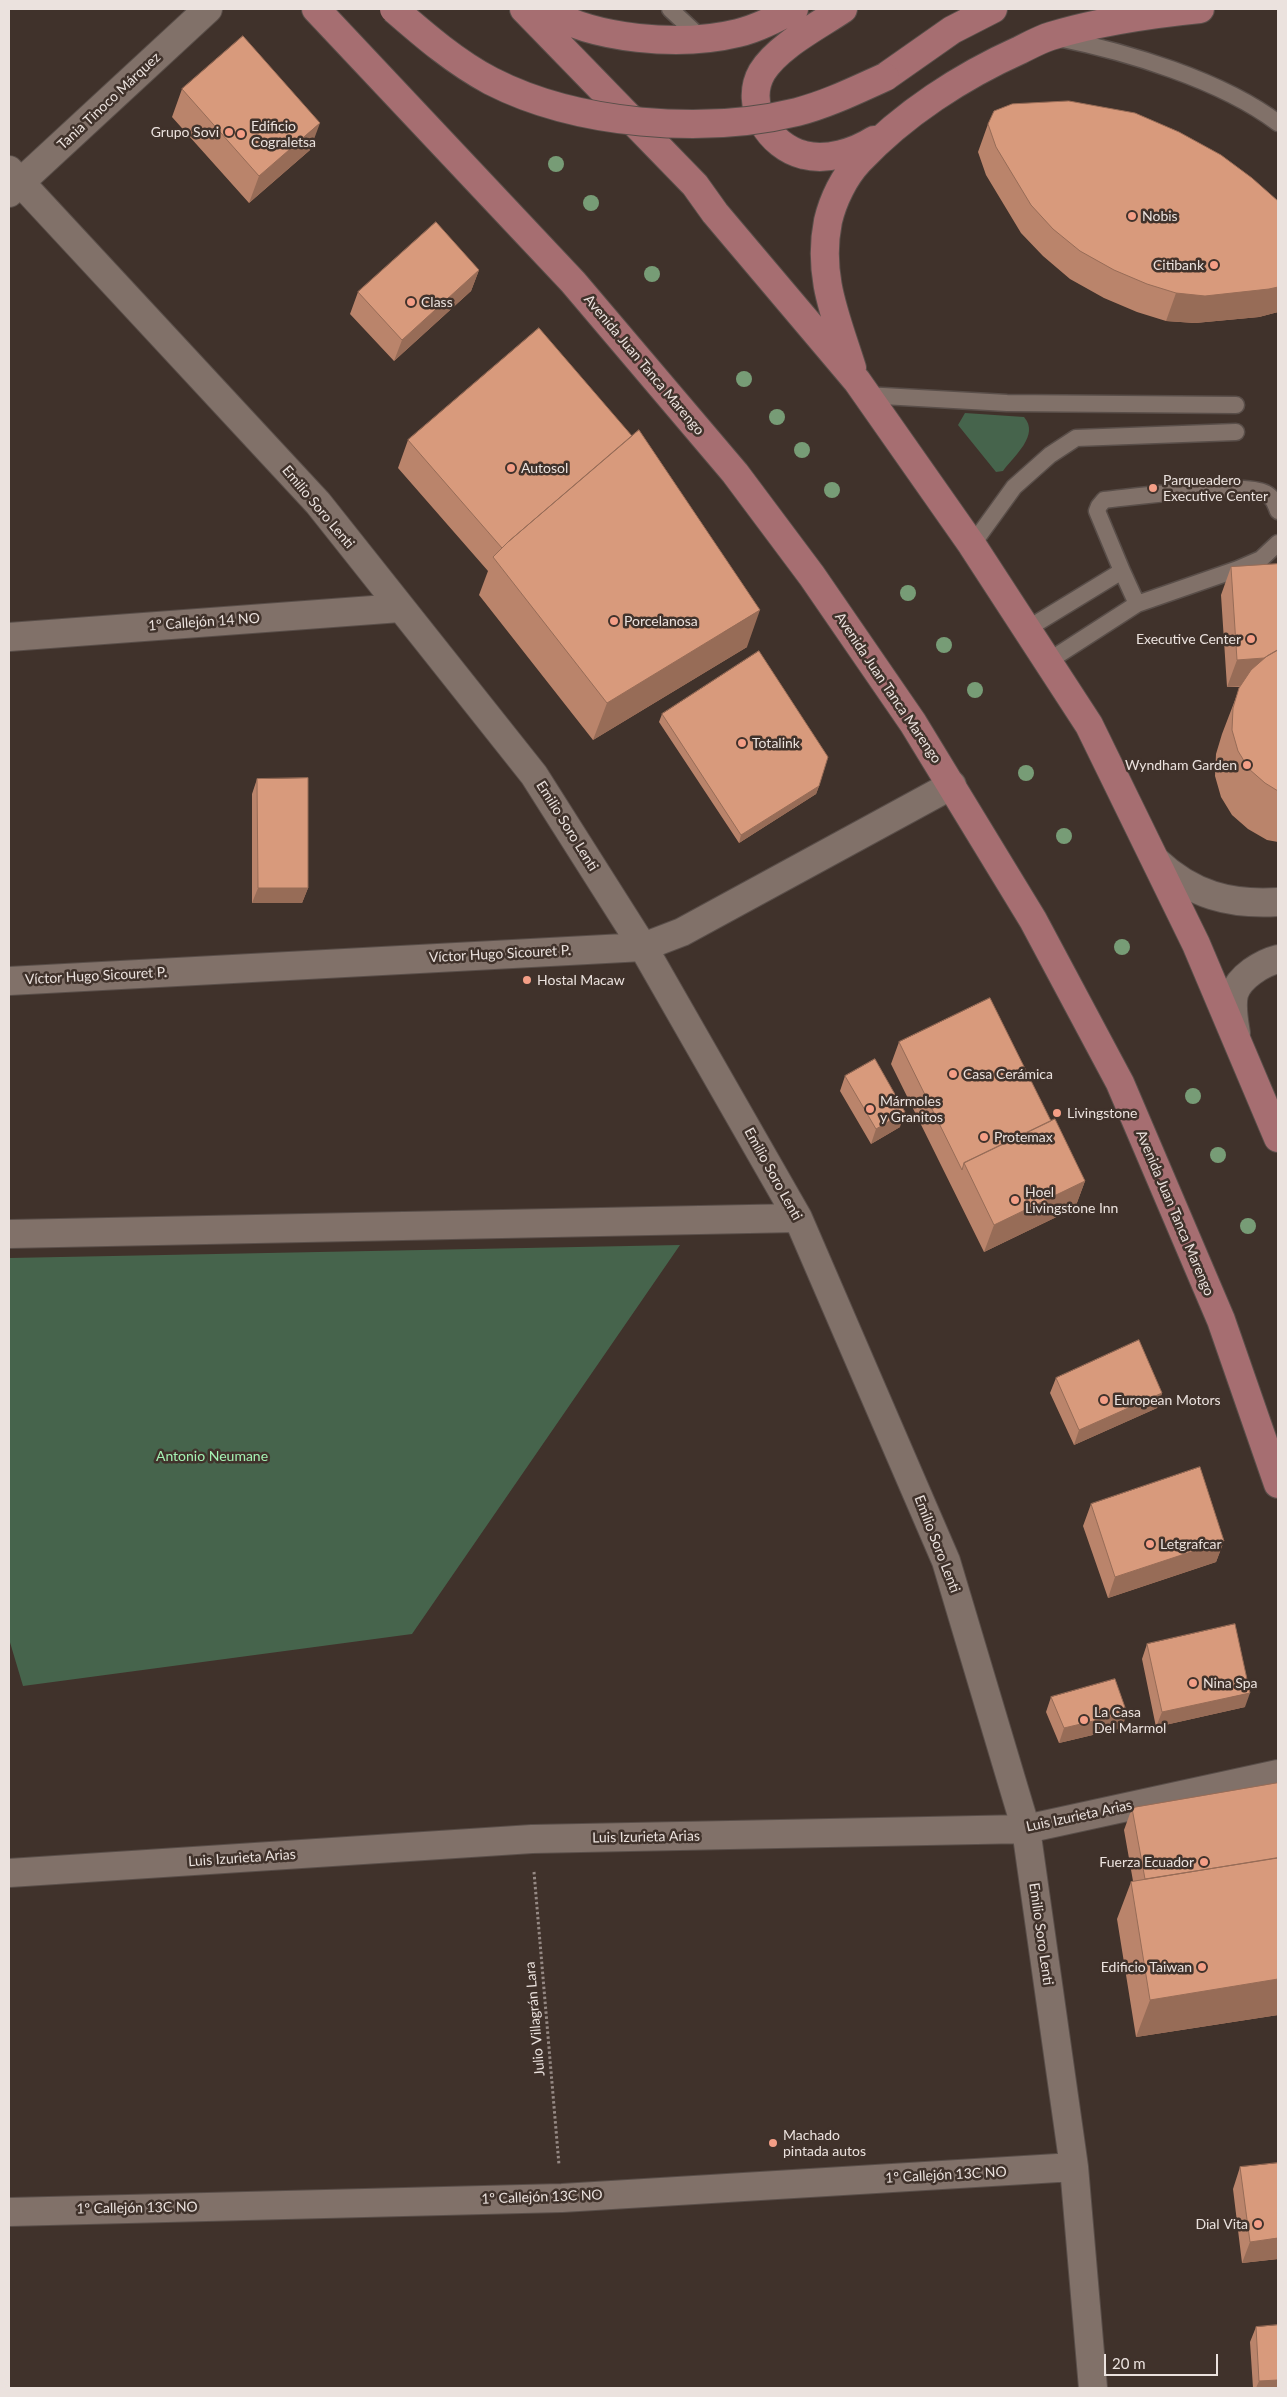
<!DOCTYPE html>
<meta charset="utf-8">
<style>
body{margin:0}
#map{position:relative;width:1287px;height:2397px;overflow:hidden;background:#40322b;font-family:Lato,sans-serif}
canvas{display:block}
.frame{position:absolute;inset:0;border:10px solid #ebe2de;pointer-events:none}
.scale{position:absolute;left:1104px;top:2354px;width:114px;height:22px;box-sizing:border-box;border:2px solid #ebe2de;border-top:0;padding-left:6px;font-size:15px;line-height:18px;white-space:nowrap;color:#ebe2de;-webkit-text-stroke:4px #40322b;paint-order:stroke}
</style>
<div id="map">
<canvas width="1287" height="2397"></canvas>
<div class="frame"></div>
<div class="scale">20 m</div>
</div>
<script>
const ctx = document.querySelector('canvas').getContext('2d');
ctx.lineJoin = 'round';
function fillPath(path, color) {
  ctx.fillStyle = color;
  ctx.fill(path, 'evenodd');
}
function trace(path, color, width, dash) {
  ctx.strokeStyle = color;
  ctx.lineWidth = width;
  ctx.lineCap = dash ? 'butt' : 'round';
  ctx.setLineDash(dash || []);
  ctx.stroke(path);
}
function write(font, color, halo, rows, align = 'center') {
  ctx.font = font + ' Lato,sans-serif';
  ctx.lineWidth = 5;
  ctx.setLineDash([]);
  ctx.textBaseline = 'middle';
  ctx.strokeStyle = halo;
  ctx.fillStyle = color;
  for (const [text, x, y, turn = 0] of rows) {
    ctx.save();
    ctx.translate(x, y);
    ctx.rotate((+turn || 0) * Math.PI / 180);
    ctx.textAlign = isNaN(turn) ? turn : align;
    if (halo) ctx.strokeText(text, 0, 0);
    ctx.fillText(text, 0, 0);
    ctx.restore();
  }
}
const green = new Path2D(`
 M965,413L1024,417C1040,435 1014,456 1003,471L996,472L958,425Z
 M680,1245L412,1634L23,1686L9,1639V1258Z`);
const path = new Path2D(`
 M534,1872L559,2165`);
const service = new Path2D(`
 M670,9L701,38
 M1058,38C1127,52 1221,80 1278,123
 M865,395L1007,403L1236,405
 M972,545L1014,487L1050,455L1076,438L1236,432
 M1137,604L1122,571L1097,511L1099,506L1104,500C1134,497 1245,481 1265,493C1273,497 1275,503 1278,511
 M1027,629L1122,571
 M1047,662L1137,604L1238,569L1261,559L1278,543`);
const minor = new Path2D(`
 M9,170L318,503L534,775L643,947L798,1218L946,1561L1026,1829L1074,2167L1093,2388
 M9,193L208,9
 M9,637L400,608
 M9,981L643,947L682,932L952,785
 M9,1234L798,1218
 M9,1873L532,1839L1026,1829L1278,1774
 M9,2212L562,2198L1074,2167`);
const tertiary = new Path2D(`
 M1156,861C1192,895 1230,905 1278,902
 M1236,1033C1234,1021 1231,1007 1234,994C1239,977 1262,963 1278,959`);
const primary = new Path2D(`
 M316,9L573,282L735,473L812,576L913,723L1033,920L1120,1083L1221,1320L1278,1484
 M524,9L695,185L715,213L857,381L972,545L1089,725L1196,944L1278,1138
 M544,9C593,40 681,47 738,33C758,28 775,19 794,9
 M843,9C818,26 778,46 762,72C743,105 770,147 804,155C827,161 855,152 874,140
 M885,77L952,30L993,9
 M852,368C836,317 817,276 828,221C833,200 844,177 859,161C903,114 962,76 1020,50C1030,45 1041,39 1051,36C1100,21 1150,14 1200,9`);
const primaryBridge = new Path2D(`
 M394,9C424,35 455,62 491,81C577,125 704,135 797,112C828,104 856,90 885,77`);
const trees = [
 [556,164],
 [591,203],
 [652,274],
 [744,379],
 [777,417],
 [802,450],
 [832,490],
 [908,593],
 [944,645],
 [975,690],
 [1026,773],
 [1064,836],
 [1122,947],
 [1193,1096],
 [1218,1155],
 [1248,1226]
];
const wall = new Path2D(`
 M182,89L310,150L249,203L172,117Z
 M988,124L1278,201V312L1259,317L1195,323L1166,321L1137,312L1104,298L1070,279L1043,256L1021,233L986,175L978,152Z
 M479,270L471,291L394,361L350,314L358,292Z
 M408,440L747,647L593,740L479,595L488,571L398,468Z
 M1278,564V842L1267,840L1248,829L1232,815L1221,797L1215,776L1216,754L1222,734L1240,687H1227L1221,595L1231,567Z
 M662,714L819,786L816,794L739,843L659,722Z
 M257,779L308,888L302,903H252V794Z
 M899,1042L1051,1121L1085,1181L1075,1208L984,1252L891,1064Z
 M845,1076L900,1127L871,1144L840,1091Z
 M1056,1378L1162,1393L1157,1408L1074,1445L1050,1393Z
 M1091,1504L1224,1541L1216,1562L1108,1598L1083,1526Z
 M1147,1644L1245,1707L1156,1727L1142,1659Z
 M1051,1697L1122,1728L1059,1743L1046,1712Z
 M1278,1783V2015L1136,2037L1117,1919L1131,1882L1133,1881L1124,1830L1132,1808Z
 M1240,2167L1278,2259L1242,2263L1233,2189Z
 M1256,2327L1278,2388H1253L1250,2342Z`);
const shadedWall = new Path2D(`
 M320,123L310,150L249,203L259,176Z
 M479,270L471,291L394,361L402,340Z
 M1278,287V312L1259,317L1195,323L1166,321L1176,293Z
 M760,610L747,647L593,740L607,703Z
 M1278,657V684L1227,687L1237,660Z
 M819,786L816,794L739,843L741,835Z
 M258,888H308L302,903H252Z
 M905,1112L900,1127L871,1144L876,1129Z
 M1085,1181L1075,1208L984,1252L994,1225Z
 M1162,1393L1157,1408L1074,1445L1079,1430Z
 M1224,1541L1216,1562L1108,1598L1115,1577Z
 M1250,1693L1245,1707L1156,1727L1162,1712Z
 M1127,1713L1122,1728L1059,1743L1064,1728Z
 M1278,1979V2015L1136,2037L1150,2000Z
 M1278,2238V2259L1242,2263L1250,2242Z
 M1278,2380V2388H1256L1259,2381Z`);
const building = new Path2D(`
 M243,36L320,123L259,176L182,89Z
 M1069,101L1135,113L1179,132L1221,155L1252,178L1278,201V287L1269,289L1205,296L1176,293L1147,284L1114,270L1080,251L1053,229L1031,205L996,147L988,124L994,111L1012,104Z
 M436,222L479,270L402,340L358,292Z
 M539,328L632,436L508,542L502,548L408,440Z
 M639,430L760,610L607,703L493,557L508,542Z
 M1278,564V650L1264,658L1237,660L1231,567Z
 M1278,650V791L1265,783L1249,769L1238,751L1232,730L1233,708L1239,688L1251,670L1267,656Z
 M759,651L828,757L819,786L741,835L662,714Z
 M308,778V888H258L257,779Z
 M990,998L1051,1121L964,1163L962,1170L899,1042Z
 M875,1059L905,1112L876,1129L845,1076Z
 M1055,1119L1085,1181L994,1225L964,1163Z
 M1139,1340L1162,1393L1079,1430L1056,1378Z
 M1200,1467L1224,1541L1115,1577L1091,1504Z
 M1235,1624L1250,1693L1162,1712L1147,1644Z
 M1115,1679L1127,1713L1064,1728L1051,1697Z
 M1278,1783V1858L1145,1879L1132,1808Z
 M1278,1858V1979L1150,2000L1131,1882Z
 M1278,2163V2238L1250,2242L1240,2167Z
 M1278,2325V2380L1259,2381L1256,2327Z`);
const markers = [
 [229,132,5,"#f49e86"],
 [241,134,5,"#f49e86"],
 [1132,216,5,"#f49e86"],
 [1214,265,5,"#f49e86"],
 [411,302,5,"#f49e86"],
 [511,468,5,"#f49e86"],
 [1153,488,5,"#f49e86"],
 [614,621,5,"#f49e86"],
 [1251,639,5,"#f49e86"],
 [742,743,5,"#f49e86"],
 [1247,765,5,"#f49e86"],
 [527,980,5,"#f49e86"],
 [953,1074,5,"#f49e86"],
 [870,1109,5,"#f49e86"],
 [1057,1113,5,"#f49e86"],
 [984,1137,5,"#f49e86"],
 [1015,1200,5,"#f49e86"],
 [1104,1400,5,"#f49e86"],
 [1150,1544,5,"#f49e86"],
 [1193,1683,5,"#f49e86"],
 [1084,1720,5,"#f49e86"],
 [1204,1862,5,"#f49e86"],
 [1202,1967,5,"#f49e86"],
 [773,2143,5,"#f49e86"],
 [1258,2224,5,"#f49e86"]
];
const streetNames = [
 ["Tania Tinoco Márquez",109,101,-43],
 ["Avenida Juan Tanca Marengo",644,365,50],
 ["Emilio Soro Lenti",318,507,50],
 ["1º Callejón 14 NO",204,622,-4],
 ["Avenida Juan Tanca Marengo",888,688,56],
 ["Emilio Soro Lenti",567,826,58],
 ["Víctor Hugo Sicouret P.",500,954,-3],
 ["Víctor Hugo Sicouret P.",96,976,-3],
 ["Emilio Soro Lenti",773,1174,61],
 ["Avenida Juan Tanca Marengo",1175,1213,67],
 ["Emilio Soro Lenti",937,1544,69],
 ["Luis Izurieta Arias",1079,1816,-12],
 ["Luis Izurieta Arias",646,1837,-1],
 ["Luis Izurieta Arias",242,1858,-4],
 ["Emilio Soro Lenti",1041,1934,82],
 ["Julio Villagrán Lara",535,2019,-95],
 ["1º Callejón 13C NO",946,2175,-3],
 ["1º Callejón 13C NO",542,2197,-2],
 ["1º Callejón 13C NO",137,2208,-1]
];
const poiNames = [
 ["Edificio",251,126],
 ["Cograletsa",251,142],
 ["Grupo Sovi",219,132,"right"],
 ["Nobis",1142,216],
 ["Citibank",1204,265,"right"],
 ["Class",421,302],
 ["Autosol",521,468],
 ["Parqueadero",1163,480],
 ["Executive Center",1163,496],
 ["Porcelanosa",624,621],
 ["Executive Center",1241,639,"right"],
 ["Totalink",752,743],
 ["Wyndham Garden",1237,765,"right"],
 ["Hostal Macaw",537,980],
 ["Casa Cerámica",963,1074],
 ["Mármoles",880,1101],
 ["y Granitos",880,1117],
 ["Livingstone",1067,1113],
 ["Protemax",994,1137],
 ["Hoel",1025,1192],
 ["Livingstone Inn",1025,1208],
 ["European Motors",1114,1400],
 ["Letgrafcar",1160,1544],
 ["Nina Spa",1203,1683],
 ["La Casa",1094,1712],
 ["Del Marmol",1094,1728],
 ["Fuerza Ecuador",1194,1862,"right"],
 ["Edificio Taiwan",1192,1967,"right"],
 ["Machado",783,2135],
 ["pintada autos",783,2151],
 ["Dial Vita",1248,2224,"right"]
];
const parkNames = [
 ["Antonio Neumane",212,1456]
];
fillPath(green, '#46644c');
trace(service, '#594e49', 19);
trace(minor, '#594e49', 30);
trace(tertiary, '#594e49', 30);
trace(primary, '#594e49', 30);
trace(path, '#968a85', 3, [2.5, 2.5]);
trace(service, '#817169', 16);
trace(minor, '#817169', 28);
trace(tertiary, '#817169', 28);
trace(primary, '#a66e71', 28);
trace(primaryBridge, '#594e49', 30, []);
trace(primaryBridge, '#a66e71', 28);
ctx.fillStyle = '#779c76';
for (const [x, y] of trees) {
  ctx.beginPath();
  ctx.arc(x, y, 8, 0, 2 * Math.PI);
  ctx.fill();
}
fillPath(wall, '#ba846b');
fillPath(shadedWall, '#976c57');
fillPath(building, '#d89a7c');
trace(building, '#976c57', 1);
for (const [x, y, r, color] of markers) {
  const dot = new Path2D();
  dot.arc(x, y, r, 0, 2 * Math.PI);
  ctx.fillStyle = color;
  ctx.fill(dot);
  trace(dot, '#40322b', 2);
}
write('14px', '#ebe2de', '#40322b', streetNames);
write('14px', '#ebe2de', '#40322b', poiNames, 'left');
write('14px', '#a4f2b3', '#40322b', parkNames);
</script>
